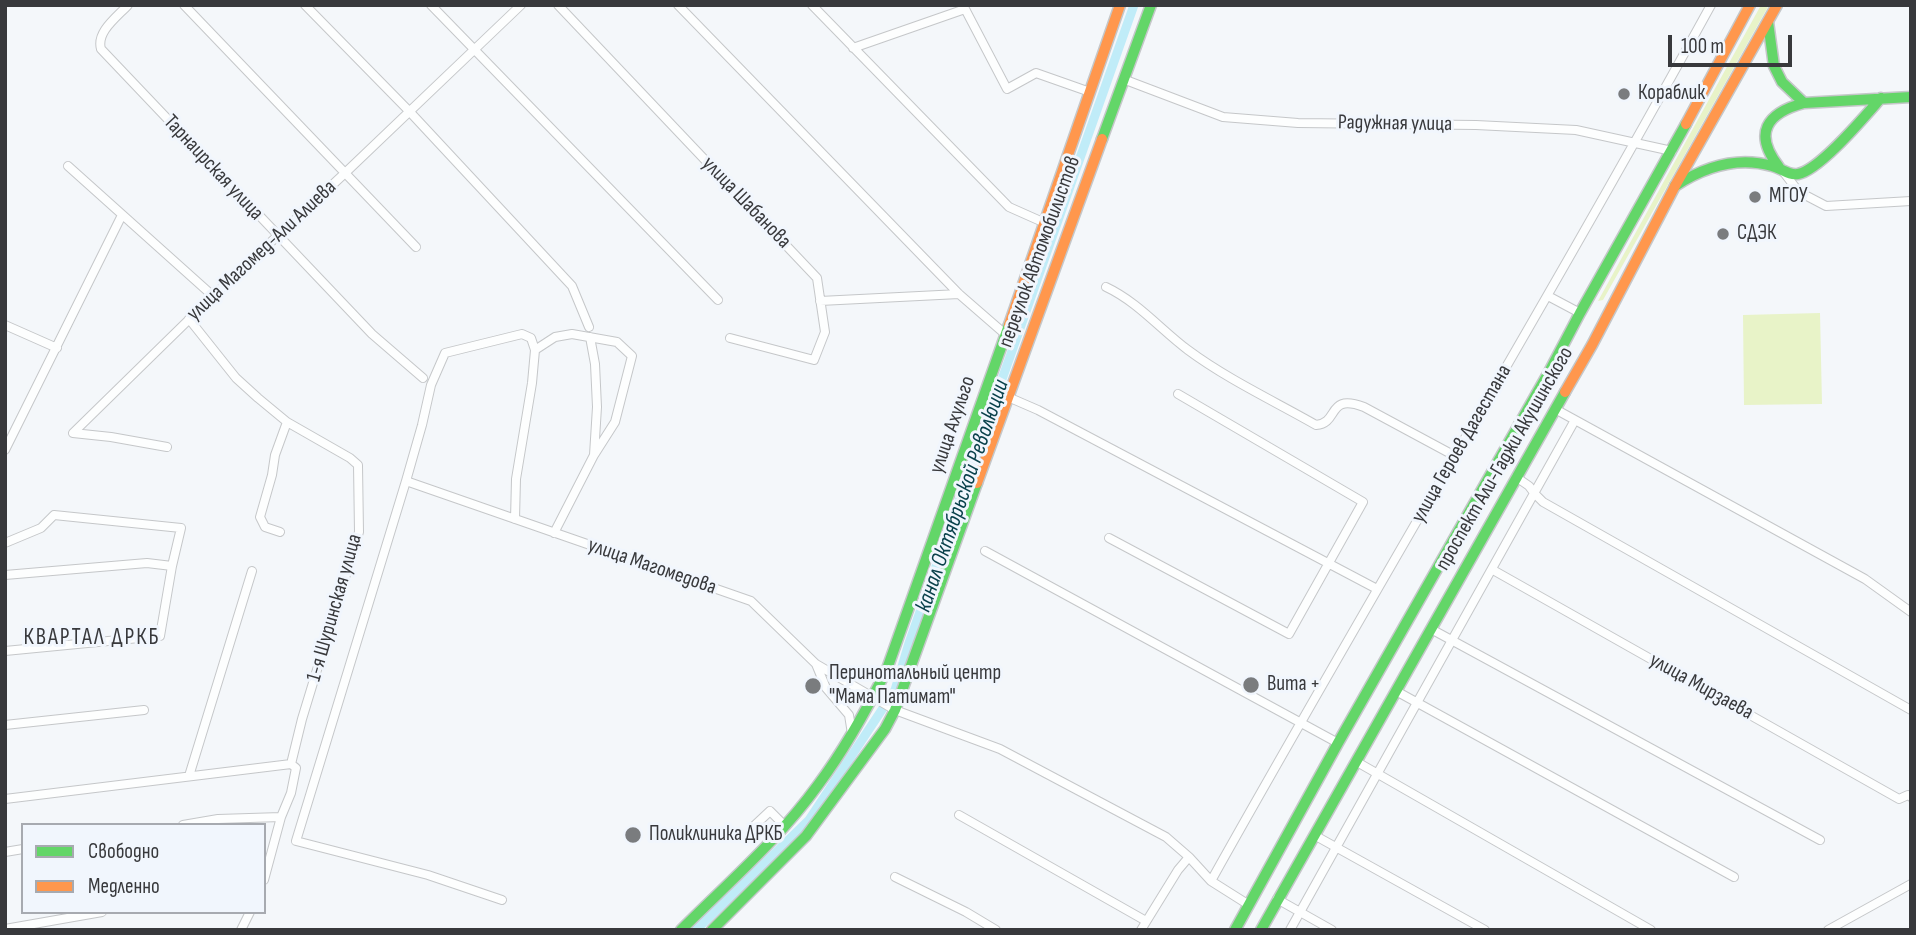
<!DOCTYPE html>
<meta charset="utf-8">
<style>
body{margin:0}
#map{position:relative;width:1916px;height:935px;overflow:hidden;background:#f4f7fa;font-family:"Sofia Sans Condensed",sans-serif}
canvas{display:block}
.frame{position:absolute;inset:0;border:7px solid #38393c;pointer-events:none}
.legend{position:absolute;left:21px;top:823px;width:245px;height:91px;box-sizing:border-box;background:#f1f6fd;border:2px solid #a7aab0;margin:0;padding:9px 12px;list-style:none;font-size:21px;color:#38393c}
.legend li{display:flex;align-items:center;gap:14px;height:35px}
.legend b{width:35px;border:2px solid #a7aab0}
.scale{position:absolute;left:1668px;top:35px;width:124px;height:32px;box-sizing:border-box;border:4px solid #38393c;border-top:0;padding-left:9px;font-size:21px;line-height:24px;white-space:nowrap;color:#38393c;-webkit-text-stroke:5px #f1f6fd;paint-order:stroke}
</style>
<div id="map">
<canvas width="1916" height="935"></canvas>
<div class="frame"></div>
<ul class="legend">
<li><b style="height:9px;background:#63d668"></b>Свободно</li>
<li><b style="height:9px;background:#ff974d"></b>Медленно</li>
</ul>
<div class="scale">100 m</div>
</div>
<script>
const ctx = document.querySelector('canvas').getContext('2d');
ctx.lineJoin = 'round';
function fillPath(path, color) {
  ctx.fillStyle = color;
  ctx.fill(path, 'evenodd');
}
function trace(path, color, width, dash) {
  ctx.strokeStyle = color;
  ctx.lineWidth = width;
  ctx.lineCap = dash ? 'butt' : 'round';
  ctx.setLineDash(dash || []);
  ctx.stroke(path);
}
function write(font, color, halo, rows, align = 'center') {
  ctx.font = font + ' "Sofia Sans Condensed",sans-serif';
  ctx.lineWidth = 6;
  ctx.setLineDash([]);
  ctx.textBaseline = 'middle';
  ctx.strokeStyle = halo;
  ctx.fillStyle = color;
  for (const [text, x, y, turn = 0] of rows) {
    ctx.save();
    ctx.translate(x, y);
    ctx.rotate((+turn || 0) * Math.PI / 180);
    ctx.textAlign = isNaN(turn) ? turn : align;
    if (halo) ctx.strokeText(text, 0, 0);
    ctx.fillText(text, 0, 0);
    ctx.restore();
  }
}
const green = new Path2D(`
 M1761,5H1769L1603,300L1598,301Z
 M1820,313L1822,404L1744,405L1743,315Z`);
const canal = new Path2D(`
 M696,930L809,820L895,690L909,643L1134,5`);
const street = new Path2D(`
 M128,5C117,17 96,32 101,49L372,334L423,378
 M184,5L416,247
 M305,5L409,111L572,286L589,327
 M431,5L718,300
 M558,5L817,278L825,332L814,360L730,338
 M678,5L959,294L1005,334
 M812,5L1009,207L1045,223
 M963,5L1007,89L1036,73L1090,92
 M853,48L965,9
 M1123,79L1223,117L1298,123L1476,125L1576,130L1672,151
 M68,166L213,296
 M1782,170L1795,187L1805,195L1826,206L1911,201
 M1106,287C1138,302 1161,330 1188,350C1227,379 1274,401 1316,425C1340,423 1326,393 1364,407L1455,456
 M1548,296L1580,313
 M820,301L959,294
 M189,319L236,378L258,398L287,422L350,458L358,465L359,532L302,719L291,764
 M5,325L57,348
 M1008,397L1038,410L1377,589
 M1555,409L1865,579L1911,612
 M167,447L111,437L73,433L213,296L344,174L521,5
 M5,450L122,215
 M1516,477L1529,486L1535,494L1543,502L1911,710
 M406,481L751,601L816,664L895,710L1000,749L1166,837L1189,857L1211,881L1249,905
 M515,519L516,479L532,383L535,350
 M280,532L265,527L260,517L272,475L275,455L287,422
 M554,533L594,455L597,407L595,364L590,337
 M1109,538L1289,634L1363,502L1178,394
 M5,543L41,528L54,515L181,528L172,566L160,636L5,651
 M985,551L1338,743
 M1493,570L1899,799L1908,795L1911,797
 M5,575L147,563L172,566
 M1431,629L1820,840
 M816,664L826,688L849,715L852,734
 M1396,691L1734,877
 M5,725L144,710
 M1357,762L1651,930
 M189,776L252,571
 M5,799L291,764L296,768L291,793L281,817L264,880
 M959,815L1146,921
 M183,825L218,819L281,817
 M754,826L770,811L785,826
 M1314,835L1485,930
 M5,852L23,849
 M895,877L966,912L996,930
 M1211,881C1375,588 1549,300 1711,5
 M1277,899L1332,930
 M502,900L428,875L296,841L406,481L422,425L431,385L445,353L522,334L531,338L535,350L555,337L572,334L617,342L632,356L615,422L594,455
 M5,929L102,912
 M241,930L250,912
 M1141,930L1178,870L1189,857
 M1290,930L1575,420
 M1828,930L1911,884`);
const fast = new Path2D(`
 M1768,22L1774,66L1782,82L1804,103L1911,97
 M1102,139L1151,5
 M1779,167C1753,134 1766,113 1804,103
 M1675,186C1704,167 1737,156 1772,166C1781,168 1789,176 1798,174C1820,170 1865,116 1881,98
 M681,930C728,883 779,839 818,785C845,749 867,709 887,669L1009,325
 M712,930L806,836L885,729L895,710L977,483
 M1235,930L1338,743L1549,372L1580,313L1686,124
 M1261,930L1565,392`);
const slow = new Path2D(`
 M1686,124L1750,5
 M1009,325L1120,5
 M1565,392L1592,345L1675,186L1777,5
 M977,483L1102,139`);
const markers = [
 [1624,94,7,"#7a7c7e"],
 [1755,197,7,"#7a7c7e"],
 [1723,234,7,"#7a7c7e"],
 [1251,685,9,"#7a7c7e"],
 [813,686,9,"#7a7c7e"],
 [633,835,9,"#7a7c7e"]
];
const poiNames = [
 ["Кораблик",1638,94],
 ["МГОУ",1769,197],
 ["СДЭК",1737,234],
 ["Перинотальный центр",829,674],
 ["\"Мама Патимат\"",829,698],
 ["Вита +",1267,685],
 ["Поликлиника ДРКБ",649,835]
];
const streetNames = [
 ["Радужная улица",1395,124,1],
 ["Тарнаирская улица",213,168,47],
 ["улица Шабанова",746,203,46],
 ["улица Магомед-Али Алиева",262,251,-43],
 ["переулок Автомобилистов",1040,252,-70],
 ["улица Ахульго",953,425,-71],
 ["улица Героев Дагестана",1462,444,-60],
 ["проспект Али-Гаджи Акушинского",1505,459,-60],
 ["улица Магомедова",652,567,19],
 ["1-я Шуринская улица",335,608,-74],
 ["улица Мирзаева",1701,687,29]
];
const waterNames = [
 ["канал Октябрьской Революции",963,496,-71]
];
const neighbourhoodNames = [
 ["КВАРТАЛ ДРКБ",92,638]
];
fillPath(green, '#e8f3c8');
trace(canal, '#c0ecf8', 9);
trace(street, '#c5c7c9', 10);
trace(fast, '#c5c7c9', 13);
trace(slow, '#c5c7c9', 13);
trace(street, '#fdfefe', 8);
trace(fast, '#63d668', 10);
trace(slow, '#ff974d', 10);
for (const [x, y, r, color] of markers) {
  const dot = new Path2D();
  dot.arc(x, y, r, 0, 2 * Math.PI);
  ctx.fillStyle = color;
  ctx.fill(dot);
  trace(dot, '#f1f6fd', 2.5);
}
write('21px', '#38393c', '#f1f6fd', poiNames, 'left');
write('21px', '#38393c', '#f1f6fd', streetNames);
write('italic 23px', '#0b424c', '#f1f6fd', waterNames);
ctx.letterSpacing = '2px';
write('23px', '#38393c', '#f1f6fd', neighbourhoodNames);
ctx.letterSpacing = '0px';
</script>
